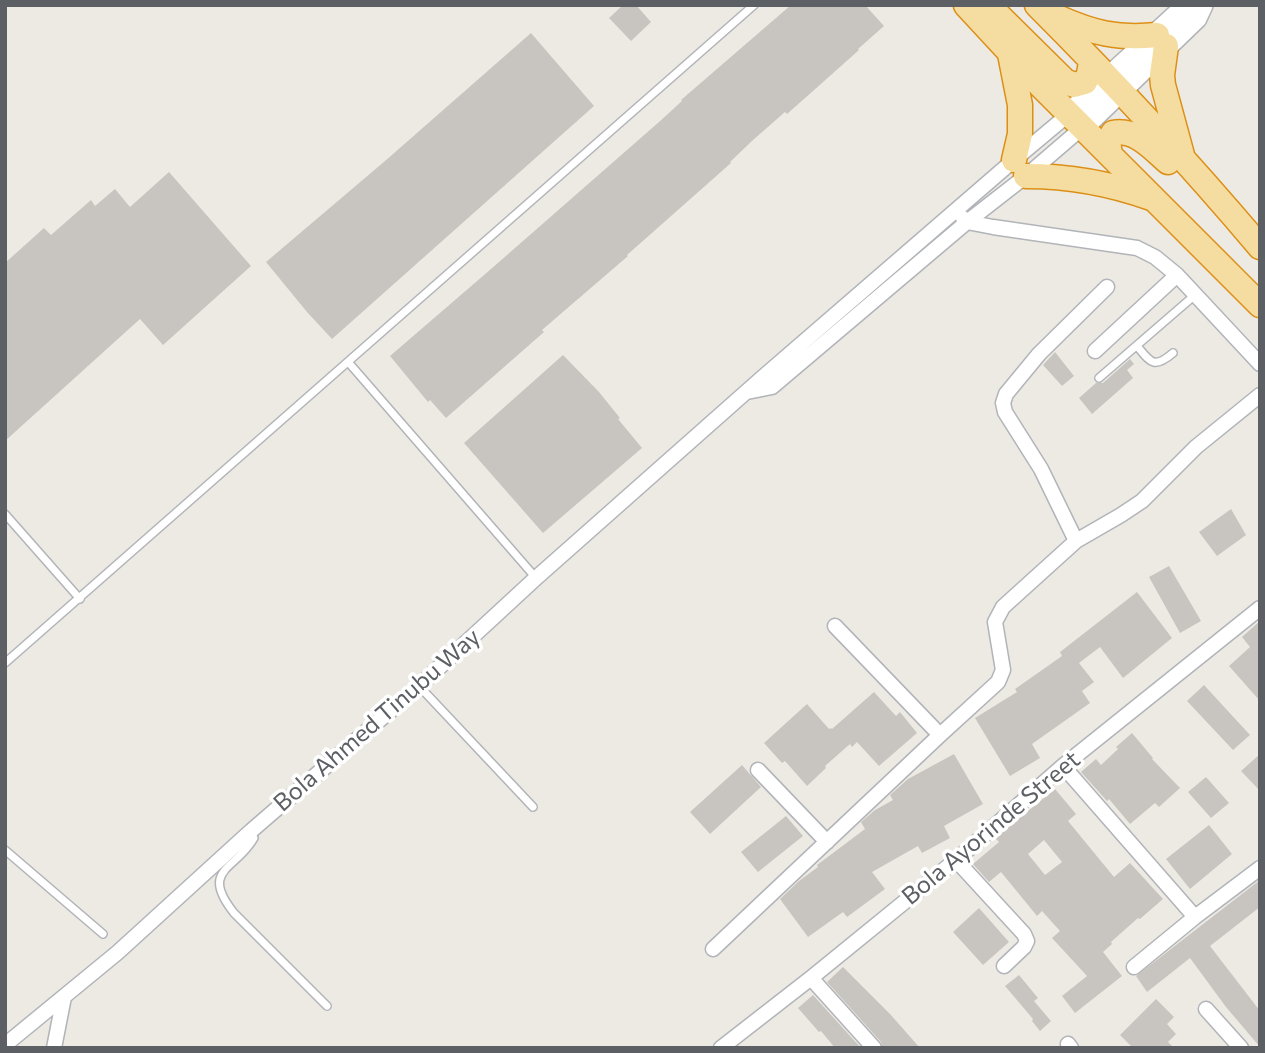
<!DOCTYPE html>
<style>
body{margin:0}
#map{position:relative;width:1265px;height:1053px;overflow:hidden;background:#edeae4;font-family:Commissioner,sans-serif}
canvas{display:block}
.frame{position:absolute;inset:0;border:7px solid #5c5f63;pointer-events:none}
</style>
<div id="map">
<canvas width="1265" height="1053"></canvas>
<div class="frame"></div>
</div>
<script>
const ctx = document.querySelector('canvas').getContext('2d');
ctx.lineJoin = 'round';
function fillPath(path, color) {
  ctx.fillStyle = color;
  ctx.fill(path, 'evenodd');
}
function trace(path, color, width, dash) {
  ctx.strokeStyle = color;
  ctx.lineWidth = width;
  ctx.lineCap = dash ? 'butt' : 'round';
  ctx.setLineDash(dash || []);
  ctx.stroke(path);
}
function write(font, color, halo, rows, align = 'center') {
  ctx.font = font + ' Commissioner,sans-serif';
  ctx.lineWidth = 7;
  ctx.setLineDash([]);
  ctx.textBaseline = 'middle';
  ctx.strokeStyle = halo;
  ctx.fillStyle = color;
  for (const [text, x, y, turn = 0] of rows) {
    ctx.save();
    ctx.translate(x, y);
    ctx.rotate((+turn || 0) * Math.PI / 180);
    ctx.textAlign = isNaN(turn) ? turn : align;
    if (halo) ctx.strokeText(text, 0, 0);
    ctx.fillText(text, 0, 0);
    ctx.restore();
  }
}
const building = new Path2D(`
 M623,5H636L651,22L631,41L609,18Z
 M791,5H865L884,26L858,49L859,50L813,91L787,114L785,112L753,140L730,162L731,163L627,255L628,256L542,330L544,332L446,418L430,400L428,402L390,356L491,269L659,122L682,101L681,100Z
 M531,33L594,106L332,339L307,312L266,262L385,161Z
 M169,172L251,266L163,345L140,319L5,441V263L44,228L51,235L91,200L95,206L115,189L130,207Z
 M1055,352L1074,376L1062,386L1043,365Z
 M563,355L599,392L620,418L618,419L642,448L543,533L464,443Z
 M1130,359L1134,364L1127,370L1133,378L1092,414L1079,398L1096,383H1103Z
 M1231,509L1246,535L1217,556L1199,532Z
 M1169,566L1201,621L1180,633L1149,577Z
 M1137,592L1172,638L1123,678L1100,647L1079,663L1094,682L1082,691L1090,703L1032,744L1040,758L1010,776L975,718L1017,692L1015,689L1062,656L1060,652Z
 M1260,621V701L1229,666L1250,647L1242,637Z
 M1204,685L1250,735L1233,750L1187,701Z
 M874,692L896,716L900,712L917,733L879,766L857,742L852,747L850,744L825,766L826,768L807,786L785,761L782,763L764,743L807,704L829,729L831,728L832,729Z
 M1132,733L1153,758L1152,759L1180,788L1159,807L1155,803L1130,824L1109,799L1107,801L1081,772L1096,759L1101,765L1118,749L1116,747Z
 M954,754L983,804L944,826L950,838L922,853L918,846L872,872L885,889L847,917L843,912L808,937L780,899L799,881L818,867L817,865L865,829L861,822L875,810L893,800L890,795L908,779Z
 M1260,754V791L1241,771Z
 M742,765L761,787L710,834L690,812Z
 M1206,777L1229,803L1211,818L1188,792Z
 M1055,789L1076,814L1068,821L1114,877L1130,863L1163,899L1140,919L1138,918L1111,942L1112,944L1103,952L1122,976L1075,1013L1062,996L1087,976L1052,938L1060,931L1042,911L1037,916L1001,872L989,882L973,864L999,842L995,838ZM1044,840L1062,862L1045,875L1028,854Z
 M786,816L803,836L758,872L741,852Z
 M1209,825L1232,854L1190,889L1166,859Z
 M1260,880V907L1210,946L1260,1011V1047L1226,1007L1190,958L1147,992L1136,976Z
 M979,908L1009,942L983,965L953,932Z
 M843,967L890,1014L920,1048H883L881,1042L827,982Z
 M1019,975L1038,998L1034,1001L1051,1021L1040,1031L1032,1021L1033,1019L1005,986Z
 M813,995L861,1048H835L821,1031L819,1032L798,1008Z
 M1156,999L1174,1017L1167,1024L1176,1034L1168,1042L1174,1048H1133L1120,1035Z`);
const service = new Path2D(`
 M1137,346C1151,363 1154,369 1173,353
 M349,363L536,578
 M1099,378L1195,295
 M5,514L80,599
 M5,663L754,5
 M419,686L533,807
 M251,832L254,838C236,870 199,869 234,913L327,1006
 M5,850L103,934`);
const minor = new Path2D(`
 M963,218L967,222L993,227L1137,248L1155,257L1177,275L1095,351
 M1177,275L1260,364
 M747,392L772,387L967,222L1026,176L1083,127
 M1076,541L1041,469L1005,412L1003,403L1006,394L1039,354L1107,287
 M835,626L940,735
 M1063,766L1195,917
 M758,770L827,842
 M956,860L1024,934L1027,941L1024,947L1004,966
 M713,949L940,735L998,682L1003,670L995,622L1003,607L1076,541L1121,515L1142,501L1196,447L1260,395
 M1134,967L1195,917L1260,868
 M811,978L874,1048
 M1206,1009L1241,1048
 M1068,1044L1071,1048
 M5,1045L117,953L251,831L419,686L536,578L763,377L1014,160L1069,114
 M54,1048L64,997
 M721,1048L811,978L956,860L1063,766L1260,608`);
const secondary = new Path2D(`
 M1069,114L1188,5
 M1083,127L1196,18L1202,5`);
const trunk = new Path2D(`
 M966,5L1042,87L1260,305
 M988,5L1065,81L1074,85L1085,82L1089,74L1091,62
 M1037,5C1115,83 1189,163 1260,247
 M1057,17C1093,33 1117,39 1157,35
 M1166,46L1162,75L1163,85L1182,155
 M1010,54L1020,105V134L1014,160
 M1110,154L1108,142L1113,133C1135,128 1153,149 1168,162
 M1026,176C1071,176 1109,183 1151,198`);
const streetNames = [
 ["Bola Ahmed Tinubu Way",377,720,-41],
 ["Bola Ayorinde Street",991,828,-40]
];
fillPath(building, '#c8c5c0');
trace(service, '#b1b4b8', 10);
trace(minor, '#b1b4b8', 17);
trace(secondary, '#b0b3b7', 24);
trace(trunk, '#dc8f15', 27);
trace(service, '#fff', 7);
trace(minor, '#fff', 14);
trace(secondary, '#fff', 21);
trace(trunk, '#f5dda2', 24);
write('24px', '#5c5f63', '#fff', streetNames);
</script>
